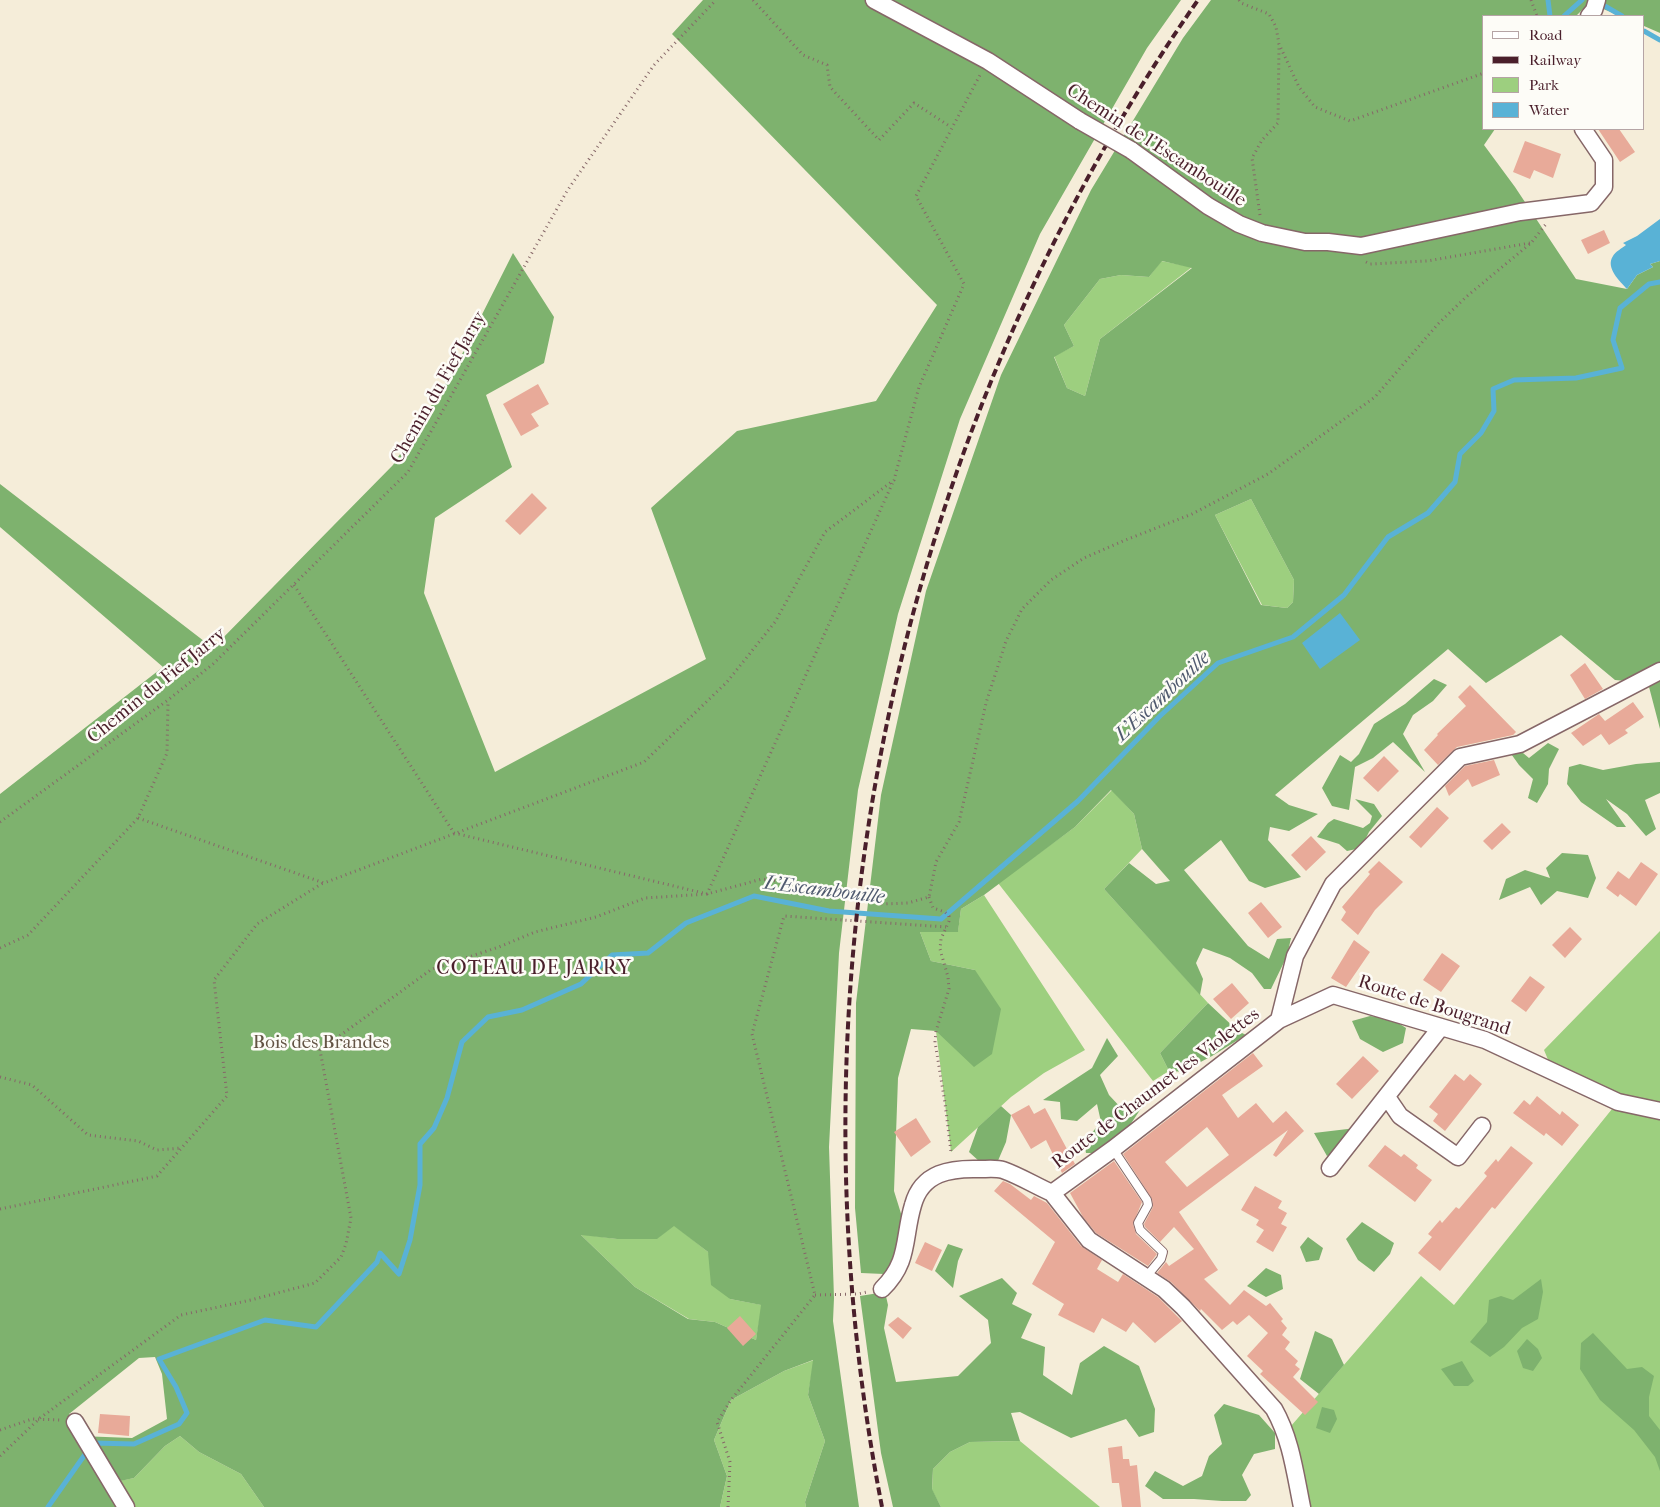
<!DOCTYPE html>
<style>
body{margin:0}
#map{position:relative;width:1660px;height:1507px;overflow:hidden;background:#f5edd9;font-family:"IM FELL French Canon",serif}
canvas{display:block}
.legend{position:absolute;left:1482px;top:15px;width:162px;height:115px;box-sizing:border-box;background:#fdfcf7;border:1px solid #b5a4a5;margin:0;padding:6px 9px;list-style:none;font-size:15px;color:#4a1f2b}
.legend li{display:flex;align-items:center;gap:10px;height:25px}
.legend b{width:25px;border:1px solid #b5a4a5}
</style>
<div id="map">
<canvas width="1660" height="1507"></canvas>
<ul class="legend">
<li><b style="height:6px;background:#fff"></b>Road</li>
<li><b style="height:6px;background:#4a1f2b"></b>Railway</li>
<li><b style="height:14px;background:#9dcf7f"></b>Park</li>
<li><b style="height:14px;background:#59b2d6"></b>Water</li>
</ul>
</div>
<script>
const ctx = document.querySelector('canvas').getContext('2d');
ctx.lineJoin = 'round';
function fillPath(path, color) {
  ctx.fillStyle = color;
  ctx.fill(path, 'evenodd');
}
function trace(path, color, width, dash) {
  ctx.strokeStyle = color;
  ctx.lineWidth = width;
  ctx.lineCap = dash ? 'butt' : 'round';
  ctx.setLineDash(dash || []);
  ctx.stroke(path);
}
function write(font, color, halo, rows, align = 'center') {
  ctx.font = font + ' "IM FELL French Canon",serif';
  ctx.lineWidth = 5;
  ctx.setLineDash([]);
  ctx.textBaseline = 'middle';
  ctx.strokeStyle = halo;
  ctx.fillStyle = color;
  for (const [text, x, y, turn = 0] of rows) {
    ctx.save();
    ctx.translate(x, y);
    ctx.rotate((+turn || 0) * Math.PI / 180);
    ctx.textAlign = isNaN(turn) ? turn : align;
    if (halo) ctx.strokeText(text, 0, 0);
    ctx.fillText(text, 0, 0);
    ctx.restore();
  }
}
const green = new Path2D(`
 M1161,261L1192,267L1100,339L1085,396L1067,388L1054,356L1074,346L1064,325L1100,279L1121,275L1149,277Z
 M1251,499L1294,580L1293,602L1287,608L1262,605L1215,515Z
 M1112,790L1134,814L1142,849L1104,889L1208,1003L1160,1053L1169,1071L1153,1081L998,883L1075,827Z
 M984,895L1085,1050L1044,1073L1011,1097L951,1152L936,1031L975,970L931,961L920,932L958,931L961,909Z
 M1660,931V1106L1619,1097L1549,1062L1544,1050Z
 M1612,1109L1660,1118V1507H1304L1291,1426L1421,1276L1454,1305Z
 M674,1225L708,1252L730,1299L762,1305L756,1340L715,1322L689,1319L635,1287L580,1234L617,1239H656Z
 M814,1360L808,1395L825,1441L805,1502L806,1507H720L727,1476L714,1440L731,1400L784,1371Z
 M180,1436L199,1452L241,1474L264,1507H130L114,1482L134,1478L165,1446Z
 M1020,1441L1100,1507H941L932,1490L933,1469L950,1452L970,1442Z`);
const forest = new Path2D(`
 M703,0H1181L1147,48L1040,234L960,419L898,614L858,790L839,953L829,1147L834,1298L833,1321L859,1507H806L805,1502L825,1441L808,1395L813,1360L784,1371L731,1400L714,1440L727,1476L720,1507H264L241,1474L199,1452L180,1436L165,1446L134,1478L107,1484L121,1507H0V794L163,667L0,527V484L213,648L393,465L453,372L513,253L554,317L544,363L486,395L512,467L435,518L424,593L495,772L706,659L651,508L737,431L876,401L937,305L672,34ZM674,1226L708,1252L711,1285L730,1299L761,1305L756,1340L715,1322L688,1319L635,1287L581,1235L617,1239H657ZM155,1357L162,1374L167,1419L132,1438L79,1436L69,1414L139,1358Z
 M1211,0H1660V33L1644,26V16H1620L1601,8L1583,9L1576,16H1484V129H1495L1484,145L1515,187L1576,279L1627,289L1637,275L1653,267L1650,264L1660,261V729L1648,683L1615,680L1561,635L1486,683L1448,649L1275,795L1289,805L1318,814L1289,831L1270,827L1268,840L1301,877L1265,888L1249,881L1221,840L1184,870L1248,946L1269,959L1277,939L1291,938L1287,956L1271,989H1264L1252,973L1230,958L1203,948L1196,963L1203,979L1200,995L1104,889L1129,863L1156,884L1170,881L1142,849L1134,814L1111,790L1075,827L984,895L961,909L958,932H920L931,961L975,970L1001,1009L992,1054L974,1067L936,1031L911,1029L898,1078L894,1191L908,1236L905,1257L884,1274L861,1273L855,1208L856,1003L881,795L926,591L1001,375L1091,190L1183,38ZM1162,261L1192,268L1100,339L1085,396L1067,388L1054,357L1074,346L1064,325L1100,279L1121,275L1149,277ZM1251,499L1294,580L1293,602L1287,608L1261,605L1215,515Z
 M1434,679L1447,685L1433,701L1413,715L1403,734L1425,772L1393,742L1373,758L1355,767L1349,810L1332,806L1322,788L1340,755L1351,762L1359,754L1374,724L1405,704Z
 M1548,743L1559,749L1549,769L1548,784L1537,803L1528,798L1533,779L1519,765L1509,751L1517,748L1529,758Z
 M1660,762V793L1645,800L1656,829L1646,836L1627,814L1606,799L1626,827H1617L1581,802L1567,784L1569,767L1580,764L1603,770L1636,764Z
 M1355,799L1374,804L1382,816L1369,832L1361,848L1347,851L1339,844L1317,837L1328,823L1334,819L1363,828L1370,823L1372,816Z
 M1562,853L1588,855L1596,878L1588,898L1557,891L1541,905L1530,887L1499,900L1506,879L1525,870L1550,878L1546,868Z
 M1208,1003L1238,1031L1246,1035L1212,1056L1193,1066L1187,1072L1169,1071L1160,1053Z
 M1370,1016L1392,1019L1406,1028L1403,1043L1383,1052L1360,1039L1352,1021Z
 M1107,1038L1118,1056L1100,1075L1109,1095L1123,1110L1152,1086L1155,1096L1140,1110L1130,1125L1093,1153H1086L1084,1142L1101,1122L1097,1104L1077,1121L1061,1119L1060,1102L1043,1100L1092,1068Z
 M1001,1106L1011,1115L1006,1142L997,1163L980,1162L969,1152L978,1127Z
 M1356,1128L1333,1154L1327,1156L1314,1133Z
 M1362,1222L1394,1243L1390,1254L1374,1272L1358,1260L1346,1239Z
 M1308,1237L1323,1248L1319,1260L1306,1262L1300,1247Z
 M948,1244L963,1249L958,1261L953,1288L935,1271Z
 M1266,1268L1281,1275L1283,1289L1266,1297L1247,1286Z
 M1002,1278L1017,1293L1012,1304L1032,1314L1021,1338L1045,1347L1043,1375L1072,1395L1080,1363L1104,1346L1139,1366L1155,1409L1154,1432L1139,1437L1126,1419L1071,1438L1020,1412L1011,1413L1020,1441L970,1442L950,1452L933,1469L932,1489L941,1507H893L881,1453L860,1296L885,1292L888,1305L884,1328L896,1382L958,1376L991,1343L988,1320L959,1296Z
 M1541,1279L1543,1292L1538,1319L1522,1328L1504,1347L1490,1357L1470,1342L1487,1322L1489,1300L1501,1296L1513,1300Z
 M1315,1331L1332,1339L1344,1365L1319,1394L1300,1379Z
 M1593,1333L1627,1369L1642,1367L1654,1376L1649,1397V1416L1660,1430V1471L1655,1457L1634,1430L1600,1400L1580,1369L1581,1343Z
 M1527,1339L1538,1349L1542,1358L1533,1371L1523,1368L1517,1351Z
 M1462,1361L1474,1381L1468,1386H1454L1441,1369Z
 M1224,1404L1259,1415L1275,1433V1449L1254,1454L1242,1475L1251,1495L1246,1501H1222L1194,1499H1163L1145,1486L1155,1471L1183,1486L1202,1476L1209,1456L1222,1444L1214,1415Z
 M1322,1407L1334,1410L1337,1419L1330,1433L1316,1428Z`);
const water = new Path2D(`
 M1660,219V261L1650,264L1653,267L1637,275L1627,289C1620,281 1605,268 1613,256C1615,252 1622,248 1626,245L1623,243L1637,236Z
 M1340,613L1360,640L1320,669L1302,643Z`);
const stream = new Path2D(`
 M1548,0L1550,16
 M1598,2L1622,16
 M1564,16L1582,0
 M1644,31L1660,40
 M48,1507L93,1443L134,1444L179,1424L187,1413L176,1387L159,1359L265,1320L316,1327L377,1262L380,1253L399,1274L410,1240L420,1185V1144L434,1128L447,1098L462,1042L488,1017L522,1010L581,984L612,955L648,953L686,923L754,896L829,911L941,919L1078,801L1160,716L1218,663L1293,637L1344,595L1388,537L1428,513L1455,482L1460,454L1481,433L1494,411L1493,389L1514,380L1576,378L1622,368L1613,340L1620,308L1649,284L1660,282`);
const building = new Path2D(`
 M1598,129H1619L1635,152L1620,162Z
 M1525,141L1561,154L1553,178L1534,170L1530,179L1513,172Z
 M1604,230L1610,243L1588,254L1581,240Z
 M538,384L549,404L531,414L539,426L521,436L503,404Z
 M532,493L547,508L520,535L505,521Z
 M1585,663L1603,689L1585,699L1570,675Z
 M1470,685L1516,732L1513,735L1457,747L1438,765L1424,750L1438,735L1437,734L1466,706L1458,697Z
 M1633,702L1644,717L1625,730L1628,733L1609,745L1601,734L1583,746L1571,733L1599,714L1605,721Z
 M1384,756L1399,771L1378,792L1363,778Z
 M1494,760L1500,775L1472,787L1468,779L1449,796L1445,786L1465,766Z
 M1437,807L1449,818L1421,848L1409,837Z
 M1502,823L1511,832L1492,850L1483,841Z
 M1311,836L1326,852L1306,871L1291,855Z
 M1379,861L1403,882L1375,910L1358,935L1341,920L1346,912L1342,907L1370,874L1368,872Z
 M1641,862L1658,874L1636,906L1620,894L1618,897L1606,888L1618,871L1629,879Z
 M1261,902L1282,927L1268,938L1248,913Z
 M1570,927L1582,939L1565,958L1552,945Z
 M1354,940L1370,952L1346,987L1331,978Z
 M1442,953L1460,966L1441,992L1423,980Z
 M1530,976L1545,987L1526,1012L1511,1001Z
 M1232,983L1249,1003L1231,1019L1213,999Z
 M1253,1053L1263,1066L1222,1095L1238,1118L1256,1103L1273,1123L1286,1111L1304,1131L1276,1157L1273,1155L1288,1130L1179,1212L1218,1270L1204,1279L1230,1305L1244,1290L1266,1306L1270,1303L1283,1319L1281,1321L1287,1328L1282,1335L1290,1342L1285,1349L1298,1361L1295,1365L1300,1369L1293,1377L1318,1402L1305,1415L1260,1374L1263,1371L1247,1356L1268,1333L1249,1315L1237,1325L1233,1321L1222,1330L1201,1309L1200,1311L1171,1282L1157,1273L1166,1262L1169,1266L1194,1249L1174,1227L1160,1242L1145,1227L1144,1224L1153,1207L1152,1199L1123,1154ZM1207,1127L1229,1155L1187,1187L1165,1162Z
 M1363,1056L1379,1071L1352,1099L1336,1084Z
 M1455,1074L1464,1081L1470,1074L1482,1084L1445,1131L1433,1121L1438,1114L1429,1107Z
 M1537,1096L1560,1115L1562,1111L1579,1125L1562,1146L1546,1133L1544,1136L1513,1113L1524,1100L1530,1105Z
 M1029,1105L1034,1114L1045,1108L1075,1164L1062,1173L1046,1140L1031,1149L1011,1115Z
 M916,1118L931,1142L911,1157L894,1132Z
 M1385,1145L1401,1157L1404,1154L1418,1165L1416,1168L1432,1180L1415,1202L1368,1166Z
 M1511,1146L1533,1163L1495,1209L1492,1207L1440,1271L1418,1253L1432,1237L1428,1234L1440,1220L1442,1223L1456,1207L1459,1209L1487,1176L1484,1173L1496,1159L1498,1162Z
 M1114,1161L1142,1202L1133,1224L1136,1234L1157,1254L1148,1266L1096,1233L1083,1217L1070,1193Z
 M1003,1181L1010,1184L1031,1200L1034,1196L1047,1203L1081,1246L1102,1260L1097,1269L1118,1282L1123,1274L1158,1297L1182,1321L1155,1343L1133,1322L1126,1332L1102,1318L1094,1333L1058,1315L1064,1304L1032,1284L1055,1242L994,1191Z
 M1255,1186L1282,1201L1278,1208L1287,1213L1281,1224L1287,1227L1273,1252L1256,1242L1264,1230L1256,1225L1259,1220L1241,1210Z
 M925,1242L942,1250L932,1271L915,1263Z
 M740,1316L756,1334L743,1346L727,1328Z
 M898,1317L912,1328L903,1339L888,1325Z
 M100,1414L130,1416L129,1436L98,1433Z
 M1122,1446L1123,1459H1129L1130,1466L1137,1465L1141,1507H1122L1119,1483H1112L1108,1448Z`);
const path = new Path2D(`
 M753,0L803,55L827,65L830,87L879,140L914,103L951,127
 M1239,0L1241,3L1269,14L1276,27L1279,44L1299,87L1315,107L1350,121L1484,73
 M1531,0L1537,16
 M1260,215L1252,158L1262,140L1278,123L1279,46
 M1366,262L1370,264L1427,261L1530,243
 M294,585L454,833L707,894L893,482
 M138,818L324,883L644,762L727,682L775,622L825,532L894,480L919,387L964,284L916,196L980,75
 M0,822L168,700L213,664L408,472L567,191L654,65L716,0
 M929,897L933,908L945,912L949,916V921L941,939L940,949L948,977L949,989L936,1031L935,1042L945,1103L951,1152L953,1154
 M0,948L28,935L138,818L167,753L168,701
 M0,1077L32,1085L88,1135L138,1141L157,1150L182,1148
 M0,1209L157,1176L227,1096L214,980L257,924L323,883
 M815,1295L858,1294L867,1292
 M0,1430L32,1419L60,1420
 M0,1456L40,1418L181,1315L251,1300L315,1283L341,1257L346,1244L351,1218L320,1050L432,969L499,947L535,932L596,917L645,898L707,894L762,879L793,883L883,904L908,903L929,897L936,862L959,822L986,703L1006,641L1022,609L1051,580L1084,558L1123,541L1192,514L1268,474L1375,397L1438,324L1466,297L1531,243L1546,224
 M728,1507L730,1462L717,1422L731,1400L815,1295L752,1034L784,916L946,927`);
const lane = new Path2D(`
 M1113,1149L1147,1200L1148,1205L1138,1223L1140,1230L1163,1252L1161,1259L1146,1277`);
const street = new Path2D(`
 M874,0L988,61L1080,121
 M1589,16L1594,10L1597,0
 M1131,150L1208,206L1239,224L1262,233L1305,242H1328L1361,246L1520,212L1591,203L1604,187V160L1583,129
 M1279,1020L1333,995L1485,1040L1618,1102L1660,1111
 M1387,1097L1400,1116L1458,1157L1482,1126
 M1330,1168L1441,1027
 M882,1289C910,1262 903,1238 913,1205C922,1172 951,1168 980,1169C987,1169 997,1168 1003,1170C1020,1176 1036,1186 1052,1193
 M75,1422L126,1507
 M1302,1507C1295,1473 1291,1439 1274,1409L1183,1307L1164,1289L1089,1240L1052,1193L1113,1149L1279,1020L1295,956L1333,884L1460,757L1520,744L1660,671`);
const rail = new Path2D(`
 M882,1507C780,983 893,438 1198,0`);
const streetBridge = new Path2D(`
 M1080,121L1131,150`);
const streetNames = [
 ["Chemin de l'Escambouille",1156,146,33],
 ["Chemin du Fief Jarry",439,388,-60],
 ["Chemin du Fief Jarry",157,686,-39],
 ["Route de Bougrand",1434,1006,18],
 ["Route de Chaumet les Violettes",1156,1089,-37]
];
const parkNames = [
 ["Bois des Brandes",321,1043]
];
const waterNames = [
 ["L'Escambouille",1163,697,-43],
 ["L'Escambouille",824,891,7]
];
const neighbourhoodNames = [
 ["COTEAU DE JARRY",534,969]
];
fillPath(green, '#9dcf7f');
fillPath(forest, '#7eb26e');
fillPath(water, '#59b2d6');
trace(stream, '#59b2d6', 5);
fillPath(building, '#e8aa99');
trace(lane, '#866768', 10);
trace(street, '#866768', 19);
trace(path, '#866768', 3, [1, 4]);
trace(lane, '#fff', 8);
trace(street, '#fff', 16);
trace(rail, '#4a1f2b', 4, [8, 4]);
trace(streetBridge, '#866768', 19, []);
trace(streetBridge, '#fff', 16);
write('19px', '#4a1f2b', '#fdfcf7', streetNames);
write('19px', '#635444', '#fdfcf7', parkNames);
write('italic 20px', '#505a6f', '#fdfcf7', waterNames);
ctx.letterSpacing = '1px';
write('20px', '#4a1f2b', '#fdfcf7', neighbourhoodNames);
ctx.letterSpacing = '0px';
</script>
